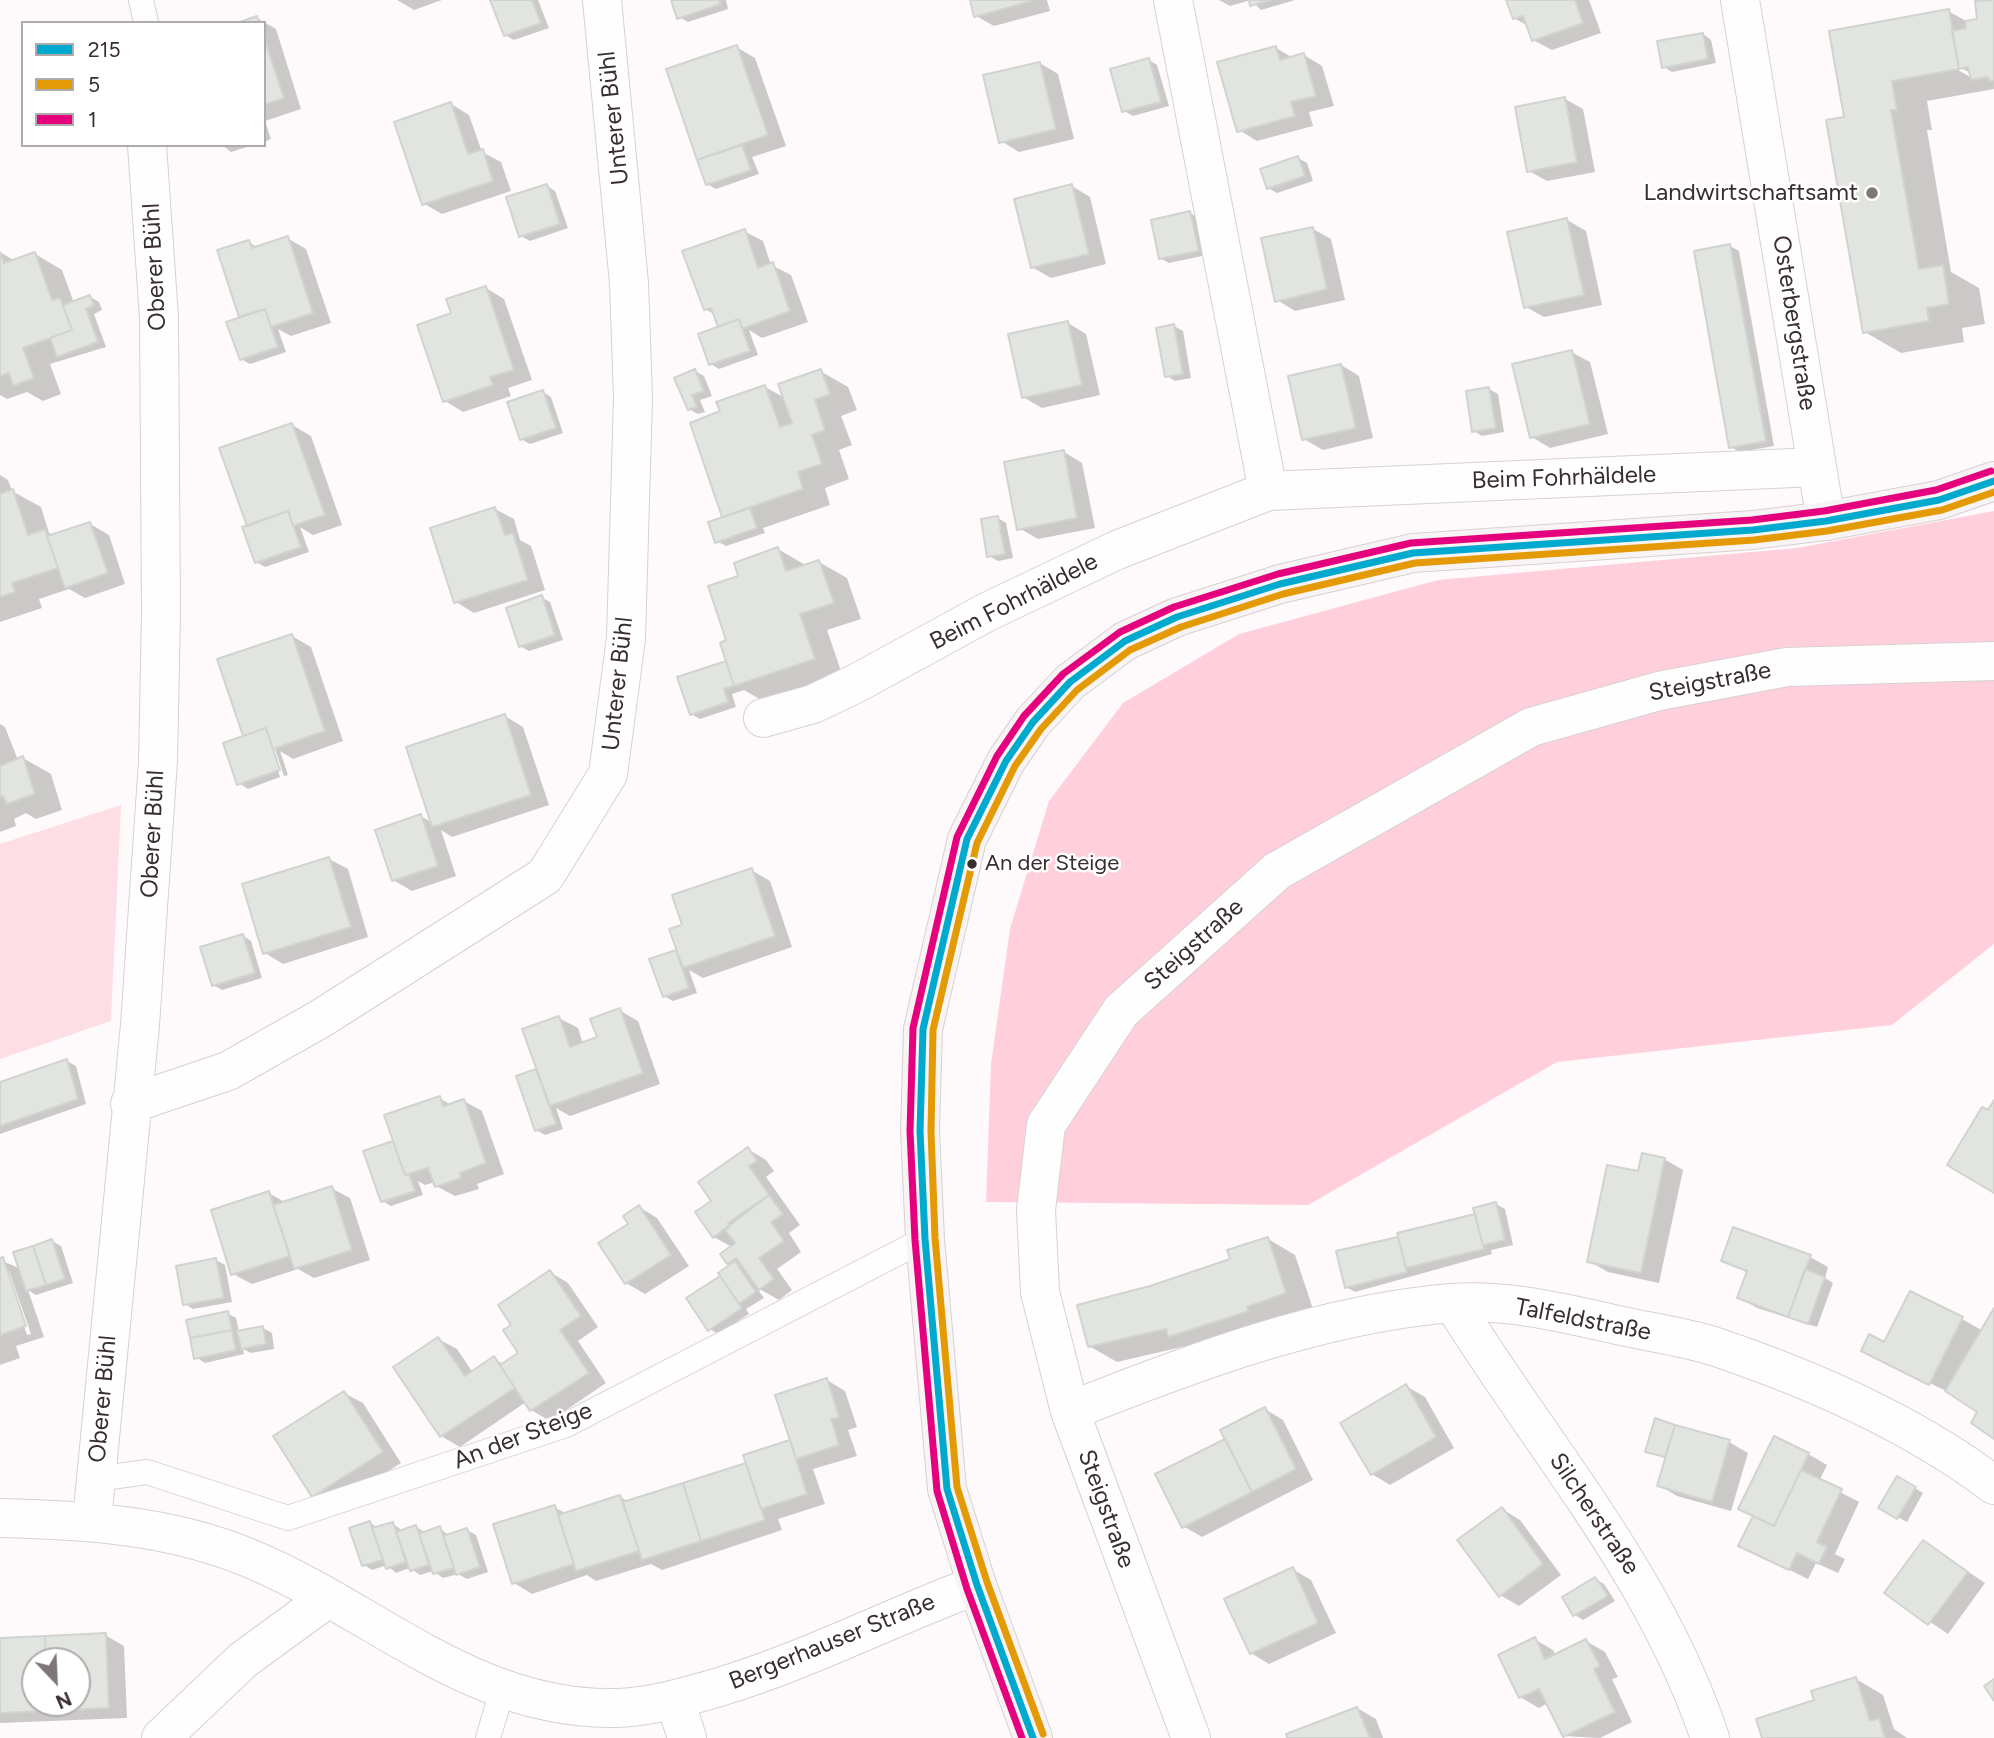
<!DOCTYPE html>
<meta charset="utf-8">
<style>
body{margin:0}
#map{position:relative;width:1994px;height:1738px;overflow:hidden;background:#fefafb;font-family:Figtree,sans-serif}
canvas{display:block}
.legend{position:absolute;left:21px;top:21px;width:245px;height:126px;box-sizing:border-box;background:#fff;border:2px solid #afabac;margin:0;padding:9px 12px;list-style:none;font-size:21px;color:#382d2f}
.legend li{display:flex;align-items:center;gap:14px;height:35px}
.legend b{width:35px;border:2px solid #afabac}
.north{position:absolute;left:21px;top:1647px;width:70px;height:70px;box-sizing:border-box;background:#fff;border:2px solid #afabac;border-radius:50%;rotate:157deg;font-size:19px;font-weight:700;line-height:28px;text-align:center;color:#382d2f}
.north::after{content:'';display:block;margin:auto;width:24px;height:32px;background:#7d7576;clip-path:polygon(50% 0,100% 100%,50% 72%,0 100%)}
</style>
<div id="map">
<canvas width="1994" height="1738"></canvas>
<ul class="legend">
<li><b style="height:9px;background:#00a9ce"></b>215</li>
<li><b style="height:9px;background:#e49a05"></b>5</li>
<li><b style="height:9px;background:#e5007d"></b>1</li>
</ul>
<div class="north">N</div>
</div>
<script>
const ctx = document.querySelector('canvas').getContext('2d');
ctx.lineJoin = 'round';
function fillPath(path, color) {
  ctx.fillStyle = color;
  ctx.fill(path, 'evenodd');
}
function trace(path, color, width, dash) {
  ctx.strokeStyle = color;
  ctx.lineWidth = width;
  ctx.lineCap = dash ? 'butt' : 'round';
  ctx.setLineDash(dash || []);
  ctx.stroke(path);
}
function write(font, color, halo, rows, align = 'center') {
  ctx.font = font + ' Figtree,sans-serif';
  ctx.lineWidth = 5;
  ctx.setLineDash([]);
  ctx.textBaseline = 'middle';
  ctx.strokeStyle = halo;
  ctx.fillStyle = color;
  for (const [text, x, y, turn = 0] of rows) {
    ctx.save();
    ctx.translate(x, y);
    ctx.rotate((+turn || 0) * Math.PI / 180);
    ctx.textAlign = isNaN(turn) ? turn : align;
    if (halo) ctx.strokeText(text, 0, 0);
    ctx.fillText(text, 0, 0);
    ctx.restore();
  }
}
const green = new Path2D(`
 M121,805L111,1021L0,1059V844Z`);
const forest = new Path2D(`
 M1994,511V944L1892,1025L1557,1062L1308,1205L986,1202L991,1064L1010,929L1049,801L1123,703L1239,634L1438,580L1797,548Z`);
const shadow = new Path2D(`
 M397,0H442L414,10Z
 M492,0H538L549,28L514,40L505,35Z
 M673,0H726L728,9L688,22L679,17Z
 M971,0H1047L1050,11L994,26L976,16Z
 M1219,0H1295L1261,10L1251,0L1230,6Z
 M1508,0H1589L1601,33L1552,50L1533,40L1528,26L1514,18Z
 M1994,0V89L1927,101L1932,130H1927L1951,272L1979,288L1985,324L1962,328L1964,342L1901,353L1865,332L1846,119L1948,11L1968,22L1979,20L1977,2ZM1952,63L1972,74V78L1951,66Z
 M257,18L276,29L301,109L265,121L271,139L264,142V23H243Z
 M1703,34L1711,40L1716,63L1672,72L1664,67Z
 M736,47L755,58L786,146L752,157L759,174L716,189L707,184L698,159Z
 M1276,48L1293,58L1304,55L1322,66L1334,106L1309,112L1313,126L1257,141L1239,130Z
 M1149,60L1157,65L1169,106L1133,116L1124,111Z
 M1040,63L1058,74L1074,139L1019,152L1001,141Z
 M1565,99L1583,109L1595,172L1547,181L1529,171Z
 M451,104L469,115L482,152L501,162L511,191L442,214L423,203Z
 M222,145H253L231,152Z
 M1298,158L1307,163L1313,181L1277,193L1268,188Z
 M546,185L555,191L568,228L530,241L521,236Z
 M1072,186L1090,197L1106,264L1051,278L1032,267Z
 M1190,213L1199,218L1207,255L1169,263L1160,258Z
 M1567,220L1586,231L1602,305L1544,317L1526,307Z
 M1313,229L1331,239L1345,300L1295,311L1277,300Z
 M744,231L763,241L771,265L791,275L808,322L762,338L749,330L758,355L719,369L711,364L720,328L714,314L705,309Z
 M287,238L306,249L331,323L291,336L278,329L286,352L250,364L241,359L244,318L241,316L248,242L259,248Z
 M1730,246L1739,251L1774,446L1740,452L1731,447Z
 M0,252L15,261L35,254L62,270L74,303L90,297L99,302L102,310L94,314L106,347L50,364L61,394L43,401L27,392L7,399L0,395Z
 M486,288L504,299L532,380L508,388L511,396L463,412L445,401L453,314Z
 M1068,323L1086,334L1100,395L1042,408L1023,397Z
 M1174,326L1183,331L1191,378L1175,381L1167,376Z
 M1571,352L1590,362L1608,434L1550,448L1532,437Z
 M1341,365L1359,376L1373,438L1323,450L1304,439Z
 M695,371L704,376L712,396L700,400L705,412L698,414L689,409Z
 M820,371L848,387L857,410L841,416L852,445L839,450L849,479L825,488L830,505L763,528L765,533L726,546L717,541L727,517L724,515L722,413L765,387L785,398Z
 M1489,389L1498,394L1504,432L1482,436L1474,431Z
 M543,392L551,397L563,433L530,444L521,439Z
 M292,425L311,436L342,525L313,535L300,527L309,552L265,567L256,562L249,526Z
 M1064,452L1082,463L1095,528L1038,539L1019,528Z
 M0,475L8,480L12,491L41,507L49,533L54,536L90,524L109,535L125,584L85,598L69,589L39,599L42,608L0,622Z
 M495,509L514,519L520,540L531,546L545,590L474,613L456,602Z
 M998,518L1006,523L1013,558L998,561L989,556Z
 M778,549L807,566L819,562L847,578L861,619L827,630L842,674L763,701L744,690L732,694L736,707L700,719L691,714L728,662V641L741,577Z
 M541,597L550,602L563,640L529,651L520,646Z
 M292,636L311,647L343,741L293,759L280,751L288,775L284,776L273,743H269L280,777L248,789L239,783L247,736L244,735Z
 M505,716L523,727L549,805L452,837L441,830L456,876L412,891L393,880L421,816L432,823Z
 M0,724L5,727L18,760L23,758L51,774L62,810L36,819L26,813L14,819L16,826L0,832Z
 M329,859L348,869L368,937L283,964L265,953Z
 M751,870L770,881L792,947L703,978L689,970L697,993L673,1001L664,996L676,952L680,954L684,926Z
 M242,935L251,941L262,978L222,990L213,985Z
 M619,1010L638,1021L660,1084L570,1116L556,1108L563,1129L545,1135L536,1130V1071L540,1073L559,1018L578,1028L583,1044L599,1038Z
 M67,1061L76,1066L86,1104L0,1134V1084Z
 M439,1098L451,1105L464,1101L482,1111L504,1174L477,1184L479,1189L455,1196L436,1186L435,1182L425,1185L418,1181L423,1195L391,1206L382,1201L365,1152L395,1142Z
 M748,1149L766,1160L774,1171L766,1177L800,1225L789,1233L801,1252L777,1269L792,1290L779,1300L756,1287L764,1298L746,1309L749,1314L718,1334L710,1329L689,1299L733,1266L728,1263L732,1247L714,1237L713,1202Z
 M1664,1159L1683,1170L1659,1283L1608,1272L1589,1261L1640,1173Z
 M331,1188L350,1198L370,1260L314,1278L298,1269L252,1284L233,1274L269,1193L286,1203Z
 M1496,1204L1505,1209L1513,1245L1491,1250L1492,1254L1355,1292L1346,1287L1338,1253L1477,1215Z
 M639,1207L657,1218L689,1266L645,1294L626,1283L630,1224Z
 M1268,1239L1295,1255L1313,1309L1197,1352L1186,1346L1117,1362L1089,1346L1151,1288L1232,1260Z
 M52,1241L61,1246L73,1283L36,1295L28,1290L44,1337L16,1346L20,1358L0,1365V1260L21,1269ZM6,1271H9L31,1334L27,1335Z
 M1810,1257L1828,1267L1825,1278L1833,1283L1817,1327L1757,1308L1739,1297L1748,1273L1723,1260Z
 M216,1260L225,1265L232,1302L193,1309L185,1304Z
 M550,1272L568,1283L598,1327L578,1341L606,1383L550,1421L531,1410L526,1402L460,1447L441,1436L438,1339L457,1349L473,1373L494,1358L504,1365L521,1354L514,1326Z
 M1994,1312V1437L1979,1412L1949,1392L1881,1361L1884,1344L1962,1319L1983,1331Z
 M227,1313L236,1318L239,1332L263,1328L272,1333L274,1349L251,1353L243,1349L244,1354L205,1363L196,1357Z
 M827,1380L845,1391L857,1427L848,1430L857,1456L813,1469L825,1504L778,1519L782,1530L662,1570L651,1564L596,1581L587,1575L532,1594L514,1583L554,1507L567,1514L620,1497L629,1502L748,1464L792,1441Z
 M1406,1386L1425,1397L1454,1448L1390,1485L1372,1474Z
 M344,1393L363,1403L401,1463L332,1507L313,1496Z
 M1265,1409L1283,1420L1313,1480L1202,1537L1183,1526L1227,1440Z
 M1656,1421L1729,1442L1748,1453L1731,1511L1677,1496L1659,1485L1667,1459L1647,1451Z
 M1808,1454L1827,1465L1819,1481L1859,1502L1835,1554L1845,1559L1838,1573L1816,1563L1808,1579L1741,1546Z
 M1898,1478L1923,1493L1907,1522L1881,1508Z
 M1502,1509L1520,1520L1561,1575L1519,1606L1500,1595Z
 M370,1523L379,1528L393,1524L403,1531L416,1527L425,1532L440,1528L449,1536L467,1530L476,1535L488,1572L467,1579L458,1574L443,1578L433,1571L420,1575L410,1568L396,1573L387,1565L372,1570L364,1565Z
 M1924,1542L1985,1583L1948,1634L1887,1593Z
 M1292,1569L1311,1580L1336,1633L1269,1664L1251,1653Z
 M1595,1579L1604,1584L1615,1601L1583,1620L1575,1615L1564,1598Z
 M105,1635L124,1646L127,1718L0,1723V1640ZM35,1661H77V1703H35Z
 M1534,1639L1553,1650L1556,1656L1586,1641L1605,1652L1618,1677L1612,1679L1632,1722L1600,1738L1564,1736L1548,1703L1539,1708L1520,1697Z
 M1856,1679L1883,1695L1894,1729L1907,1738H1764Z
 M1357,1708L1376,1719L1383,1738H1289Z`);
const building = new Path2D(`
 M490,0H532L541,23L504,36Z
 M671,0H719L721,4L677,19Z
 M970,0H1032V1L974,17Z
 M1249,0H1271L1250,6Z
 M1506,0H1575L1583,23L1532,41L1523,16L1513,19Z
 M1994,0V80L1989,81L1988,77L1971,80L1968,67L1959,69L1952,31L1966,28L1965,21L1977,19L1975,1Z
 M1949,9L1959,69L1892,81L1897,110H1891L1919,269L1943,265L1949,304L1927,308L1929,321L1863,333L1826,120L1844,117L1829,31Z
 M257,16L259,23H237Z
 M1703,33L1708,59L1662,68L1657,41Z
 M264,38L284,98L264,105Z
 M737,45L768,135L697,160L666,69Z
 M1276,46L1280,60L1304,53L1316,96L1291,102L1295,116L1237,132L1217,62Z
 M1149,58L1161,102L1122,112L1110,69Z
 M1040,62L1056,129L999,143L983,75Z
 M1565,97L1577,162L1527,172L1515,107Z
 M451,102L468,154L483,149L493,181L422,205L394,122Z
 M742,145L751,170L706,185L697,160Z
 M1298,156L1305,176L1267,189L1260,169Z
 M547,184L560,224L519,237L506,197Z
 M1072,184L1089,254L1031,268L1014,199Z
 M1190,211L1199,251L1159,259L1151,220Z
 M1567,218L1584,295L1524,308L1507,232Z
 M1313,227L1327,289L1275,302L1261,238Z
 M745,229L758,268L773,262L790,311L742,329L739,319L718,327L711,308L704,310L682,251Z
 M288,236L313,313L271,327L265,309L239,317L217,250L249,240L252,248Z
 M1730,244L1766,441L1729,448L1694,251Z
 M0,252L4,263L35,252L52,300L60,298L72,330L23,348L34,378L13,386L9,373L0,376Z
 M486,286L514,370L490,377L493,385L443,402L417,325L451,313L446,299Z
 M90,295L94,305L86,309L98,342L57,357L50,338L72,330L63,305Z
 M265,309L278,347L240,360L226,322Z
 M739,319L750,351L709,365L698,334Z
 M1068,321L1082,385L1022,398L1008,334Z
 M1174,324L1183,374L1165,377L1156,328Z
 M1572,350L1590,424L1530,438L1512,364Z
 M1341,364L1356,428L1302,440L1288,376Z
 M695,369L704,391L692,395L697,407L688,410L674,378Z
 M821,369L830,394L815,400L825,430L812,435L822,464L798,472L803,489L722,517L690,423L720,411L716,402L765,385L780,427L792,423L778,384Z
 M1489,387L1496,428L1472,432L1466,391Z
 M543,390L556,428L520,440L507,402Z
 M292,423L325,515L293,526L288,511L247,526L219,448Z
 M1064,450L1077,518L1017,530L1004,462Z
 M13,489L28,535L45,529L58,568L12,583L15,592L0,597V494Z
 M495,507L505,535L513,533L528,580L454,603L430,528Z
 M750,508L757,528L715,543L708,522Z
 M288,511L301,547L255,563L242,527Z
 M998,516L1005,554L987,557L981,519Z
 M90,522L108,573L65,588L47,536Z
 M778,547L786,571L819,560L834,603L800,614L815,659L734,686L720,643L726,640L708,586L738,576L734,563Z
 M542,595L555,635L519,647L506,608Z
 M292,634L325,731L273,749L266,728L243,736L217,659Z
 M726,661L734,686L724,689L728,702L690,715L677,677Z
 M505,714L531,795L432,827L406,747Z
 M266,728L280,770L237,785L223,743Z
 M23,756L35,794L7,804L3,796L0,797V766Z
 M421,814L438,866L392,881L375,830Z
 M329,857L351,927L263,954L242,884Z
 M752,868L775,936L683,968L669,929L682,925L672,895Z
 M243,934L255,973L212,986L200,947Z
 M676,950L689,988L663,997L649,959Z
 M620,1008L643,1073L550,1106L522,1029L559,1016L570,1047L597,1037L590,1019Z
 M67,1059L78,1099L0,1126V1082Z
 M536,1069L556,1124L535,1131L516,1076Z
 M440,1096L443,1106L464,1099L486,1163L460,1173L461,1178L435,1187L428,1168L405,1175L384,1115Z
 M1994,1100V1193L1947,1165L1982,1107L1988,1110Z
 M393,1141L405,1175L409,1174L415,1191L381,1202L363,1151Z
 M748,1147L757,1161L749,1166L769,1195L713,1238L695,1212L711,1201L698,1182Z
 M1642,1153L1665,1158L1641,1273L1587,1262L1607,1165L1638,1171Z
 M332,1186L352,1250L294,1269L273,1205Z
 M269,1191L290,1256L231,1275L211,1210Z
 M769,1195L783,1214L771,1222L784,1241L759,1258L774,1279L759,1290L736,1258L727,1264L720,1254L735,1243L725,1230L730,1226L728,1223Z
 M1496,1202L1505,1240L1483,1245L1473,1208Z
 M639,1205L671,1255L625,1284L598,1243L628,1224L623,1216Z
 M1475,1214L1484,1249L1406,1268L1397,1233Z
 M1733,1227L1811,1255L1788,1317L1737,1298L1747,1271L1721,1261Z
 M1268,1237L1286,1293L1247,1307L1249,1311L1168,1337L1166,1329L1088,1347L1077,1305L1150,1286L1230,1259L1227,1250Z
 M1398,1237L1407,1272L1345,1288L1336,1251Z
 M52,1239L65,1279L46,1285L33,1246Z
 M33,1246L46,1285L26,1291L13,1252Z
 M3,1257L26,1326L0,1335V1258Z
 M216,1258L224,1298L183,1305L176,1266Z
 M735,1261L756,1292L739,1304L718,1273Z
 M1805,1269L1825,1277L1808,1324L1788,1317Z
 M550,1270L581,1316L560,1330L589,1373L530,1411L500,1365L518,1353L503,1330L511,1325L498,1305Z
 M720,1276L742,1308L708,1331L686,1298Z
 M1910,1291L1963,1317L1929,1385L1861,1351L1869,1334L1884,1342Z
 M1994,1308V1439L1971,1423L1977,1412L1945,1391Z
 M228,1311L232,1330L190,1338L186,1320Z
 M263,1326L266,1344L241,1349L237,1331Z
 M232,1330L236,1350L194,1359L190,1338Z
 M438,1337L465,1376L494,1356L515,1388L440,1437L393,1367Z
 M827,1378L839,1417L831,1419L839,1445L796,1459L775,1395Z
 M1406,1384L1436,1437L1371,1475L1340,1423Z
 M344,1391L383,1452L312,1497L273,1436Z
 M1265,1407L1296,1469L1252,1492L1220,1430Z
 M1655,1418L1675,1425L1665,1457L1645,1452Z
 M1675,1425L1730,1440L1712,1502L1657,1486Z
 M1774,1436L1809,1453L1774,1526L1738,1509Z
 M1225,1439L1252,1492L1182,1528L1155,1474Z
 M790,1440L807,1494L761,1509L743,1455Z
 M746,1463L765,1520L701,1541L683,1483Z
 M1801,1470L1842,1489L1817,1542L1827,1547L1819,1564L1797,1553L1789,1570L1738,1546L1753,1516L1774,1526Z
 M1897,1476L1916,1487L1897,1519L1878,1508Z
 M683,1483L701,1541L642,1560L623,1502Z
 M620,1495L639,1551L576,1571L558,1515Z
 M555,1505L574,1564L512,1584L493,1524Z
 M1502,1507L1543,1564L1499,1597L1457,1540Z
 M370,1521L383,1560L362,1566L349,1528Z
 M393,1522L406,1562L386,1569L372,1528Z
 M416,1525L429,1565L410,1571L396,1532Z
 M440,1526L454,1568L433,1574L419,1534Z
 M467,1528L480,1567L456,1575L443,1536Z
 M1923,1540L1968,1572L1928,1625L1884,1593Z
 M1293,1567L1318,1623L1250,1654L1224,1599Z
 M1595,1577L1608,1596L1573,1616L1562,1597Z
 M106,1633L109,1708L48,1711V1703H77V1661H46L45,1636Z
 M45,1636L46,1661H35V1703H48V1711L0,1713V1638Z
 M1535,1637L1545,1659L1586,1639L1600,1666L1594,1669L1615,1712L1563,1737L1539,1689L1519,1698L1498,1655Z
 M1856,1677L1870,1721L1879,1718L1885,1738H1762L1756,1719L1814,1700L1811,1691Z
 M1994,1679V1701L1984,1686Z
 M1357,1707L1370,1738H1287L1286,1734Z`);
const service = new Path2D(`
 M141,0L146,23
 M96,1479L147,1472L288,1518L566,1425L925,1239
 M488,1738L502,1691`);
const minor = new Path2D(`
 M1173,0L1268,491
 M1740,0L1826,521
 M763,718L813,704L855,684L987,612L1117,550L1268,491L1817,467
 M130,1104L228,1071L320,1019L545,876L608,774L626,638L633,398L629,283L602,0
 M1453,1303C1542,1447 1656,1575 1710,1738
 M1070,1411C1191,1363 1320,1314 1451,1303C1505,1299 1560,1312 1613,1324C1646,1332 1683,1336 1716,1347C1814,1380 1912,1423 1994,1485
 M92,1520L140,1025L158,761L161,613L159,318L147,145
 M675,1700L687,1738
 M161,1738L243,1660L328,1598
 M1191,1738L1070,1411L1040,1292L1036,1210L1046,1125L1121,1011L1277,871L1531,727L1659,691L1787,667L1994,661`);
const tertiary = new Path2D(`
 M0,1518C86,1520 169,1525 249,1558C375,1610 472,1711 617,1708C651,1707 684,1697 716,1688C806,1661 889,1618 977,1585`);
const secondary = new Path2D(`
 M1033,1738L977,1585L947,1489L925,1239L920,1131L923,1029L967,839L1006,761L1033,722L1070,682L1125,641L1177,617L1280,584L1413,553L1753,530L1826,521L1939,500L1994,481`);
const bus1 = new Path2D(`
 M1033,1738L977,1585L947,1489L925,1239L920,1131L923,1029L967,839L1006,761L1033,722L1070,682L1125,641L1177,617L1280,584L1413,553L1753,530L1826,521L1939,500L1994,481`);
const bus2 = new Path2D(`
 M1043,1734L987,1582L957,1487L935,1238L931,1131L933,1030L977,843L1015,766L1041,729L1077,690L1130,650L1181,627L1283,594L1415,563L1754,540L1827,531L1942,510L1994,492`);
const bus3 = new Path2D(`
 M1022,1738L967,1589L937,1491L915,1240L910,1131L913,1028L957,837L997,756L1024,716L1063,674L1120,632L1174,607L1278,574L1411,543L1752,520L1824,511L1936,490L1991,471`);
const markers = [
 [1872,193,7,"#7d7576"],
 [972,864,6,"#382d2f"]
];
const busNames = [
 ["An der Steige",985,864]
];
const streetNames = [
 ["Unterer Bühl",614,118,-96],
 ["Oberer Bühl",155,267,-93],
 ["Osterbergstraße",1794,323,81],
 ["Beim Fohrhäldele",1564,478,-2],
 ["Beim Fohrhäldele",1014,602,-27],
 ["Steigstraße",1710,682,-11],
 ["Unterer Bühl",618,684,-84],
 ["Oberer Bühl",153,834,-87],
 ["Steigstraße",1194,945,-42],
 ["Talfeldstraße",1583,1320,11],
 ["Oberer Bühl",103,1399,-85],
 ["An der Steige",523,1436,-21],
 ["Steigstraße",1106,1509,70],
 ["Silcherstraße",1594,1514,56],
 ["Bergerhauser Straße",832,1642,-22]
];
const poiNames = [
 ["Landwirtschaftsamt",1858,193]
];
fillPath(green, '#fcdee4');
fillPath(forest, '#ffd0db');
fillPath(shadow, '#0003');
fillPath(building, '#e2e4e0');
trace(building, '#d0d3d0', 2);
trace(service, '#d8d0d2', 26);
trace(minor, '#d8d0d2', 40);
trace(tertiary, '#d8d0d2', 40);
trace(secondary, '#d8d0d2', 40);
trace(service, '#fffefe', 24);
trace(minor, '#fffefe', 38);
trace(tertiary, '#fffefe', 38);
trace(secondary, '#f8f3f4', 38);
trace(bus1, '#00a9ce', 7);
trace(bus2, '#e49a05', 7);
trace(bus3, '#e5007d', 7);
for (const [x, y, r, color] of markers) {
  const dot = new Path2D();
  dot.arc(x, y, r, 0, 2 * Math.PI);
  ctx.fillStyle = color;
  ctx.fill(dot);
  trace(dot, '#fff', 2.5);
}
write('22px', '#382d2f', '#fff', busNames, 'left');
write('24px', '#382d2f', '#fff', streetNames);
write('24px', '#382d2f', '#fff', poiNames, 'right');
</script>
